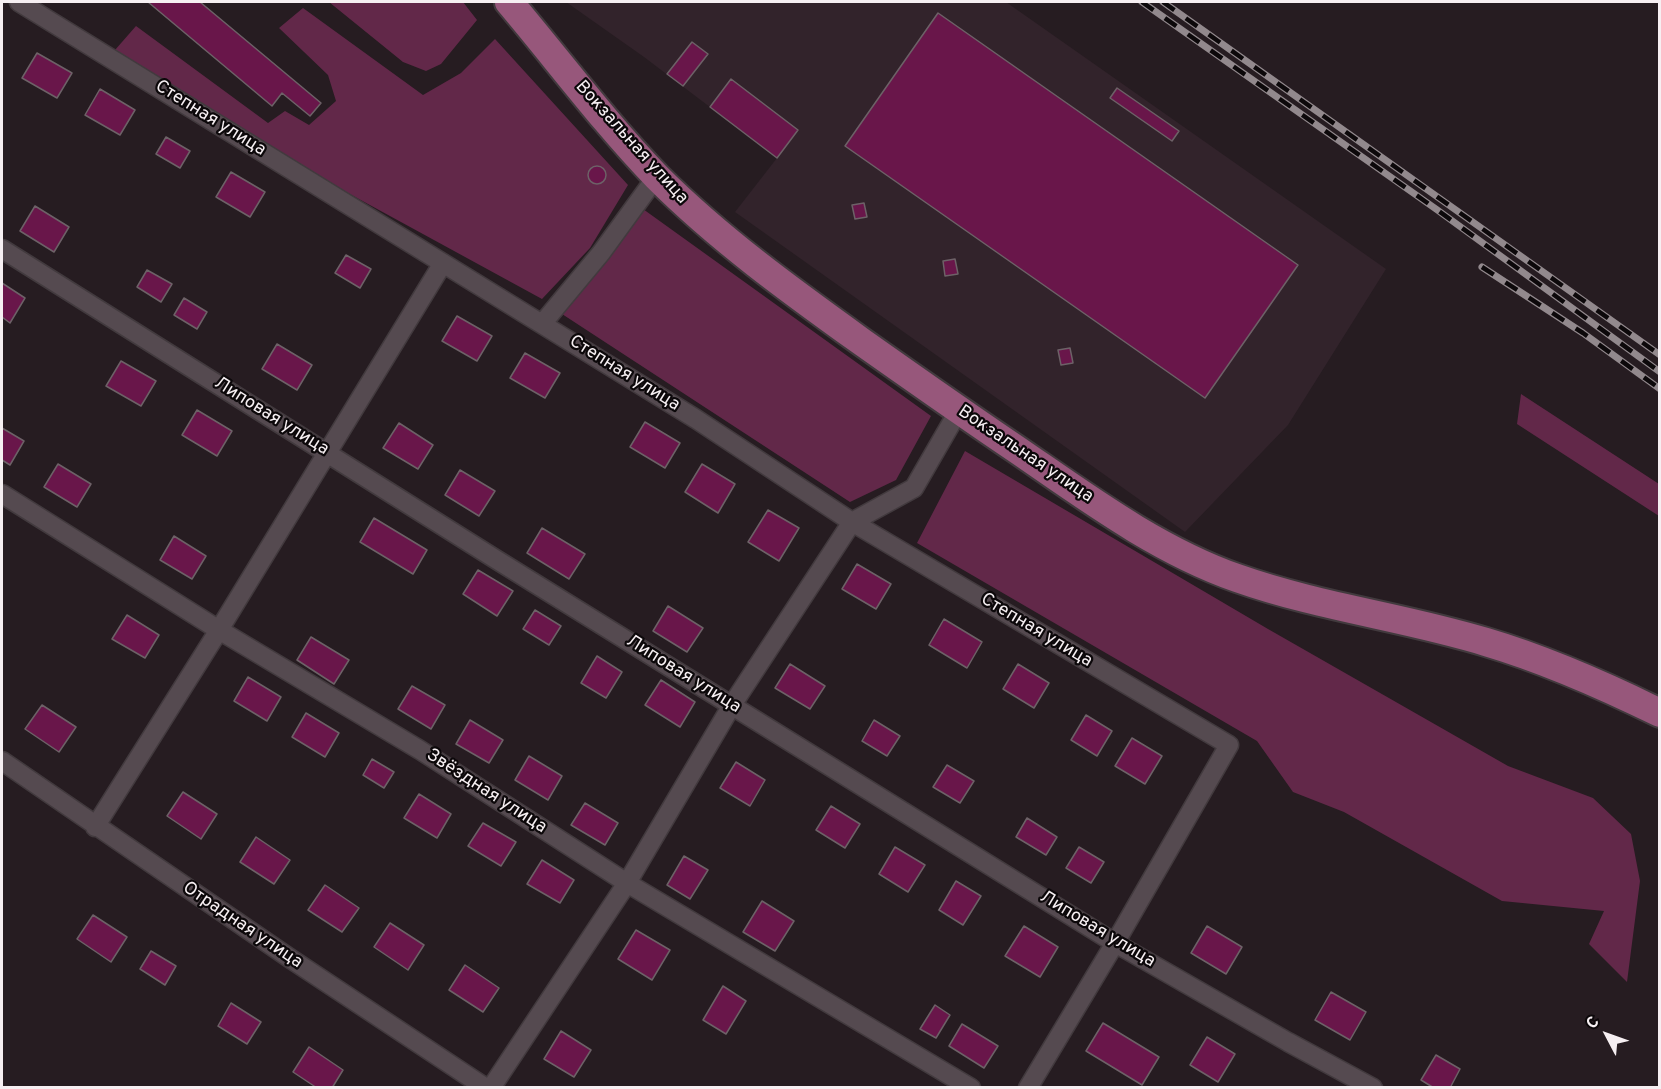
<!DOCTYPE html>
<meta charset="utf-8">
<style>
body{margin:0}
#map{position:relative;width:1661px;height:1089px;overflow:hidden;background:#261c21;font-family:Overpass,sans-serif}
canvas{display:block}
.frame{position:absolute;inset:0;border:3px solid #f6eff2;pointer-events:none}
.north{position:absolute;left:1577px;top:1005px;width:60px;height:60px;-webkit-text-stroke:4px #0c080a;paint-order:stroke;rotate:311deg;font-size:16px;font-weight:700;line-height:24px;text-align:center;color:#f6eff2}
.north::after{content:'';display:block;margin:auto;width:21px;height:27px;background:#f6eff2;clip-path:polygon(50% 0,100% 100%,50% 72%,0 100%)}
</style>
<div id="map">
<canvas width="1661" height="1089"></canvas>
<div class="frame"></div>
<div class="north">С</div>
</div>
<script>
const ctx = document.querySelector('canvas').getContext('2d');
ctx.lineJoin = 'round';
function fillPath(path, color) {
  ctx.fillStyle = color;
  ctx.fill(path, 'evenodd');
}
function trace(path, color, width, dash) {
  ctx.strokeStyle = color;
  ctx.lineWidth = width;
  ctx.lineCap = dash ? 'butt' : 'round';
  ctx.setLineDash(dash || []);
  ctx.stroke(path);
}
function write(font, color, halo, rows, align = 'center') {
  ctx.font = font + ' Overpass,sans-serif';
  ctx.lineWidth = 4.5;
  ctx.setLineDash([]);
  ctx.textBaseline = 'middle';
  ctx.strokeStyle = halo;
  ctx.fillStyle = color;
  for (const [text, x, y, turn = 0] of rows) {
    ctx.save();
    ctx.translate(x, y);
    ctx.rotate((+turn || 0) * Math.PI / 180);
    ctx.textAlign = isNaN(turn) ? turn : align;
    if (halo) ctx.strokeText(text, 0, 0);
    ctx.fillText(text, 0, 0);
    ctx.restore();
  }
}
const built = new Path2D(`
 M566,2H1006L1386,269L1288,425L1185,532L735,212L777,158L644,57Z`);
const green = new Path2D(`
 M329,2H463L477,20L441,64L426,71L403,62Z
 M303,8L423,95L461,73L495,39L628,185L590,248L542,299L346,192L115,50L136,26L268,123L285,111L309,125L336,101L328,75L279,28Z
 M643,209L931,416L896,480L850,502L562,314Z
 M1521,394L1659,484V516L1517,424Z
 M965,451L1268,629L1508,766L1593,798L1631,834L1640,881L1627,982L1589,944L1604,911L1502,901L1344,812L1293,792L1257,741L917,543Z`);
const building = new Path2D(`
 M148,2H200L321,103L310,116L282,93L272,106Z
 M938,13L1298,265L1205,398L845,146Z
 M692,42L708,54L683,86L667,74Z
 M37,53L72,73L57,98L22,78Z
 M731,79L798,130L777,158L710,107Z
 M1117,88L1179,131L1172,141L1110,98Z
 M100,89L135,110L120,135L85,115Z
 M166,137L190,151L180,168L156,154Z
 M588 175a9 9 0 1 1 18 0a9 9 0 1 1-18 0Z
 M231,172L265,192L250,217L216,197Z
 M864,203L867,217L855,219L852,205Z
 M35,206L69,227L54,252L20,231Z
 M346,255L371,269L360,288L335,273Z
 M955,259L958,274L945,276L943,261Z
 M147,270L172,284L161,302L137,287Z
 M2,283L25,298L10,323L2,317Z
 M184,298L207,312L197,329L174,315Z
 M457,316L492,336L477,361L442,341Z
 M277,344L312,365L297,390L262,369Z
 M1070,348L1073,363L1061,365L1058,350Z
 M525,353L560,373L545,398L510,378Z
 M121,361L156,381L141,406L106,386Z
 M197,410L232,431L217,456L182,435Z
 M645,422L680,443L665,468L630,447Z
 M399,423L433,445L418,469L383,448Z
 M2,428L24,441L10,465L2,460Z
 M58,464L91,484L77,507L44,487Z
 M702,464L735,484L718,513L685,492Z
 M460,470L495,491L479,516L445,495Z
 M768,510L799,528L779,561L748,542Z
 M374,518L427,550L413,574L360,542Z
 M542,528L585,554L569,579L527,553Z
 M174,536L206,556L192,579L160,560Z
 M857,564L891,584L876,609L842,589Z
 M478,570L513,591L497,616L463,594Z
 M668,606L703,628L687,652L653,631Z
 M535,610L561,626L549,645L523,629Z
 M127,615L159,635L145,658L112,639Z
 M944,619L982,642L967,668L929,645Z
 M311,637L349,660L334,684L297,660Z
 M597,656L622,672L606,698L581,683Z
 M790,664L825,686L810,709L775,688Z
 M1018,664L1049,683L1034,708L1003,689Z
 M248,677L281,697L267,721L234,701Z
 M661,680L695,702L680,727L645,705Z
 M412,686L445,705L431,729L398,709Z
 M42,705L76,727L59,752L25,729Z
 M306,713L339,733L325,757L292,737Z
 M1086,715L1112,731L1097,756L1071,740Z
 M470,720L503,740L489,763L456,744Z
 M874,720L900,736L887,756L862,741Z
 M1132,738L1162,756L1145,784L1115,766Z
 M529,756L562,776L548,800L515,780Z
 M372,759L394,772L384,788L363,775Z
 M736,762L765,780L750,806L720,788Z
 M947,765L974,781L960,803L933,787Z
 M183,792L217,814L201,839L167,816Z
 M419,794L451,814L437,838L404,818Z
 M585,803L618,823L605,845L571,825Z
 M831,806L860,824L845,848L816,830Z
 M1027,818L1057,837L1046,855L1016,837Z
 M483,823L516,842L501,866L468,846Z
 M256,837L290,860L274,884L240,862Z
 M895,847L925,865L908,892L879,874Z
 M1079,847L1104,862L1091,883L1066,868Z
 M684,856L708,870L690,899L667,885Z
 M542,860L574,880L560,903L527,884Z
 M956,881L981,896L963,925L939,910Z
 M325,885L359,908L342,932L308,910Z
 M762,901L794,921L775,951L743,932Z
 M93,915L127,937L111,962L77,939Z
 M390,923L424,945L408,970L374,947Z
 M1024,926L1058,947L1040,977L1005,956Z
 M1207,926L1242,947L1226,974L1191,953Z
 M636,930L670,950L652,980L618,959Z
 M151,951L176,966L165,985L140,969Z
 M465,965L499,988L483,1012L449,990Z
 M723,986L746,1001L726,1034L703,1020Z
 M1331,992L1366,1012L1350,1040L1315,1020Z
 M231,1003L261,1022L247,1044L218,1026Z
 M935,1005L950,1015L936,1038L920,1029Z
 M1103,1023L1159,1057L1142,1085L1086,1051Z
 M962,1024L998,1046L984,1068L949,1046Z
 M561,1031L591,1050L574,1077L544,1059Z
 M1207,1037L1235,1054L1218,1082L1190,1065Z
 M309,1047L343,1070L332,1088H317L293,1072Z
 M1436,1055L1460,1069L1450,1088H1434L1421,1080Z`);
const minor = new Path2D(`
 M19,2L696,419L852,522L1229,745L1115,943L1028,1088
 M2,249L497,560L1115,943L1288,1042L1373,1088
 M542,324L601,253L657,176
 M2,494L219,630L420,750L627,883L971,1088
 M2,761L291,959L486,1088
 M95,827L219,630L443,263
 M491,1088L627,883L732,705L852,522L914,488L959,410`);
const primary = new Path2D(`
 M509,2C558,60 604,122 657,177C719,239 791,291 862,342C913,378 964,414 1016,449C1086,497 1157,550 1237,578C1319,607 1404,617 1486,642C1547,660 1603,685 1660,713`);
const rail = new Path2D(`
 M1142,2L1436,209L1660,372
 M1163,2L1660,355
 M1482,267L1583,333L1660,389`);
const streetNames = [
 ["Степная улица",210,119,32],
 ["Вокзальная улица",631,143,48],
 ["Степная улица",624,374,32],
 ["Липовая улица",271,417,32],
 ["Вокзальная улица",1025,455,34],
 ["Степная улица",1036,631,31],
 ["Липовая улица",683,675,32],
 ["Звёздная улица",486,792,33],
 ["Отрадная улица",242,926,34],
 ["Липовая улица",1097,930,31]
];
fillPath(built, '#32232b');
fillPath(green, '#622849');
fillPath(building, '#69164a');
trace(building, '#6d6167', 1.5);
trace(minor, '#423a3e', 21);
trace(primary, '#423a3e', 32);
trace(minor, '#554a50', 18);
trace(primary, '#97577b', 28);
trace(rail, '#92898d', 7);
trace(rail, '#0c080a', 4.5, [14]);
write('18px', '#f6eff2', '#0c080a', streetNames);
</script>
